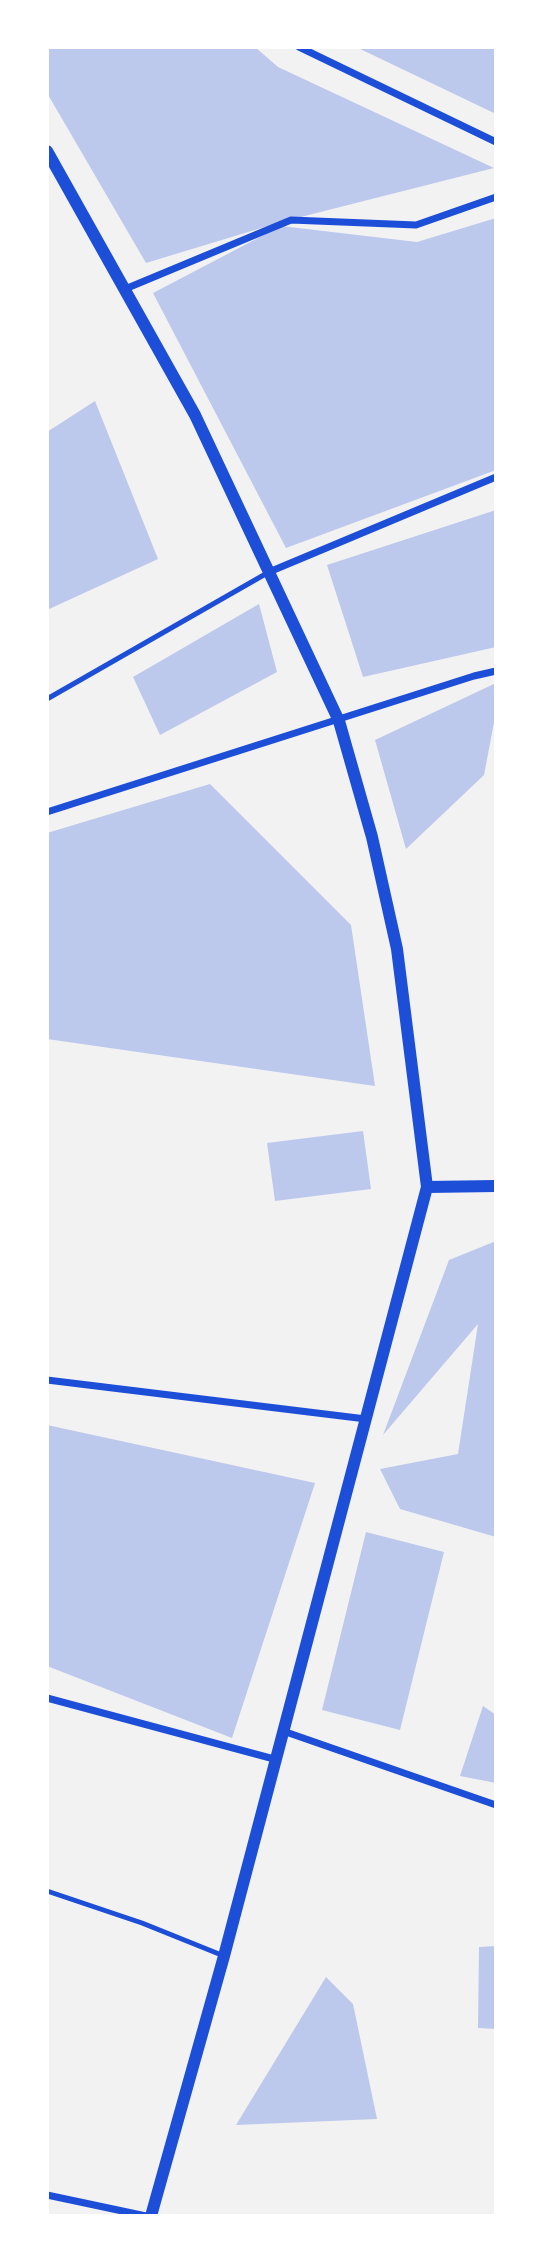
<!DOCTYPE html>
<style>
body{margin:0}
#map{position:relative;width:543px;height:2263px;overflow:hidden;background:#f2f2f2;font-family:Overpass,sans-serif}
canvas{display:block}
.frame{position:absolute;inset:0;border:49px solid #fff;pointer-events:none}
</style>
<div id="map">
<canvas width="543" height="2263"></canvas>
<div class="frame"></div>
</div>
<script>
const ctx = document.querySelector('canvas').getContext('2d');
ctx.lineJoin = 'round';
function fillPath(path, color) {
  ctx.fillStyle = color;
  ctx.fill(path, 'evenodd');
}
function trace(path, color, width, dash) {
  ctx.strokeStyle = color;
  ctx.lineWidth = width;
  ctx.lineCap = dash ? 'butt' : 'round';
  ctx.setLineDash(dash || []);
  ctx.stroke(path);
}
const building = new Path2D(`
 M47,47H255L278,67L494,168L281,222L146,263L47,93Z
 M356,47H496V114Z
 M496,218V470L286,548L153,293L281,226L417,242Z
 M95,401L158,559L47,610V432Z
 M496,510V647L363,677L327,565Z
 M259,604L277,672L160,735L133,677Z
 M496,683V712L484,775L406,849L375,740Z
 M210,784L351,925L375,1086L47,1039V833Z
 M363,1131L371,1189L275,1201L267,1143Z
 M496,1241V1537L400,1509L380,1469L458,1454L478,1324L383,1435L449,1260Z
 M47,1425L315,1483L232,1738L47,1666Z
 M366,1532L444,1552L400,1730L322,1710Z
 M483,1706L496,1715V1783L460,1776Z
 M496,1946V2029L478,2028L479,1947Z
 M326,1977L353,2004L377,2119L236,2125Z`);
const service = new Path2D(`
 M47,699L269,572
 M47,1891L142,1923L224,1956`);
const minor = new Path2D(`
 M299,47L496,142
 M125,289L291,220L416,225L496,197
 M269,572L496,477
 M47,812L474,676L496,671
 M47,1380L366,1419
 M47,1698L274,1759
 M283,1731L496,1805
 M47,2195L146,2216`);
const tertiary = new Path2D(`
 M47,151L195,415L339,721L372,837L397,949L427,1187L224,1956L151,2216
 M427,1187L496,1186`);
fillPath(building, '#bdc9ec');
trace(service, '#1d4ed8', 5);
trace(minor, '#1d4ed8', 7);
trace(tertiary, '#1d4ed8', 12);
</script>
